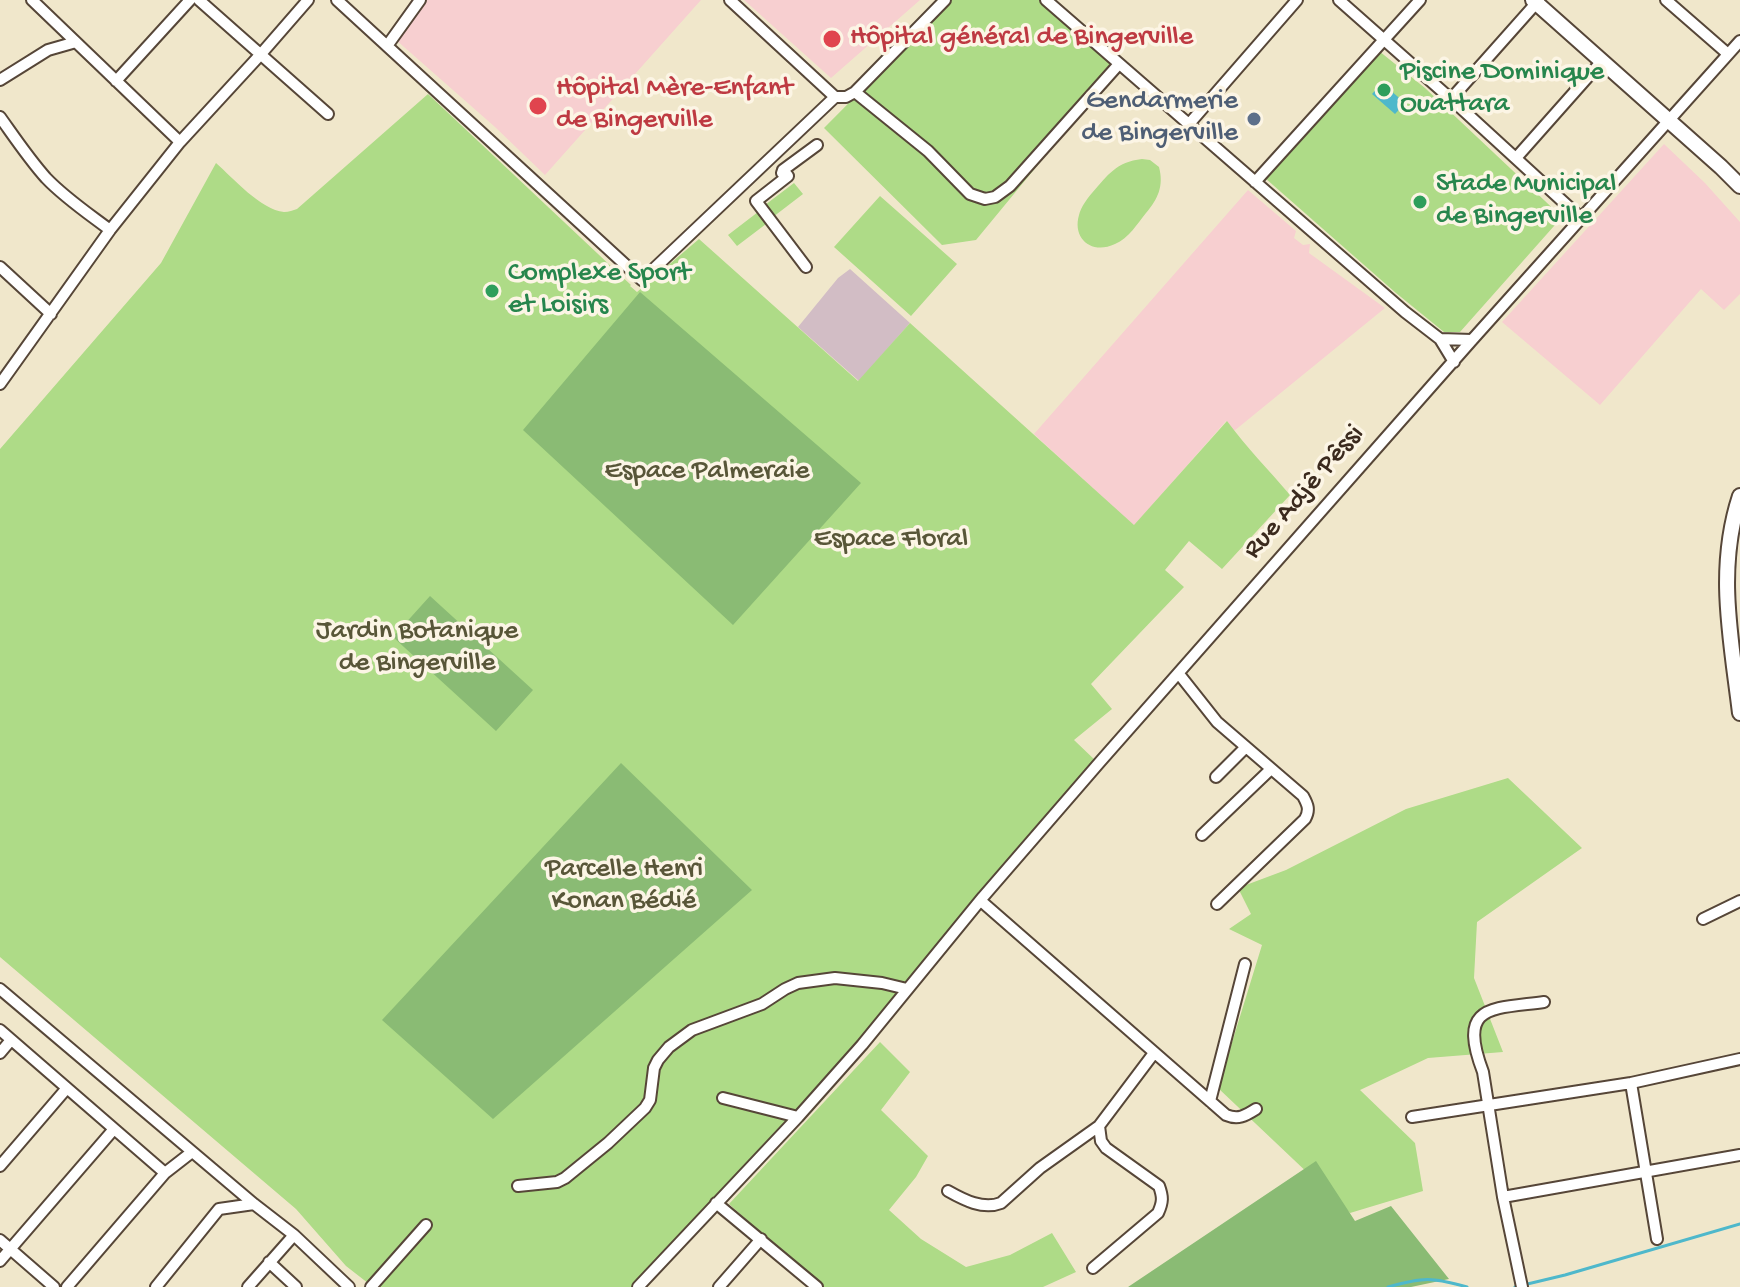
<!DOCTYPE html>
<meta charset="utf-8">
<style>
body{margin:0}
canvas{display:block;background:#f0e7cb}
</style>
<canvas width="1740" height="1287"></canvas>
<script>
const ctx = document.querySelector('canvas').getContext('2d');
ctx.lineJoin = 'round';
function fillPath(path, color) {
  ctx.fillStyle = color;
  ctx.fill(path, 'evenodd');
}
function trace(path, color, width, dash) {
  ctx.strokeStyle = color;
  ctx.lineWidth = width;
  ctx.lineCap = dash ? 'butt' : 'round';
  ctx.setLineDash(dash || []);
  ctx.stroke(path);
}
function write(font, color, halo, rows, align = 'center') {
  ctx.font = font + ' "Gochi Hand",sans-serif';
  ctx.lineWidth = 7;
  ctx.setLineDash([]);
  ctx.textBaseline = 'middle';
  ctx.strokeStyle = halo;
  ctx.fillStyle = color;
  for (const [text, x, y, turn = 0] of rows) {
    ctx.save();
    ctx.translate(x, y);
    ctx.rotate((+turn || 0) * Math.PI / 180);
    ctx.textAlign = isNaN(turn) ? turn : align;
    if (halo) ctx.strokeText(text, 0, 0);
    ctx.fillText(text, 0, 0);
    ctx.restore();
  }
}
const built = new Path2D(`
 M422,0H701L545,175L495,127L395,39Z
 M744,0H920L831,78Z
 M1664,144L1705,183L1740,222V294L1724,310L1701,289L1600,405L1502,322Z
 M1248,190L1296,231L1294,238L1303,245L1310,244L1309,253L1385,308L1234,431L1226,421L1134,526L1034,434Z`);
const industrial = new Path2D(`
 M850,269L910,323L859,381L798,327L838,278Z`);
const green = new Path2D(`
 M951,0H1042L1117,69L976,240L942,245L824,128Z
 M1379,51L1425,88L1562,217L1460,332H1444L1396,293L1265,178L1342,92L1350,86Z
 M428,94L631,285L630,286L637,292L699,239L858,381L910,323L1134,525L1227,421C1246,447 1269,470 1290,495L1222,569L1189,541L1165,570L1184,587L1091,684L1112,709L1074,740L1097,762L985,899L646,1287H373L346,1266L296,1209L0,957V449L161,263L216,163C233,178 261,210 284,212C289,212 293,210 297,209Z
 M1142,159L1150,160L1159,167C1164,186 1158,199 1146,213C1137,224 1129,238 1115,244C1092,255 1072,239 1079,215C1081,207 1087,199 1092,193C1108,175 1116,162 1142,159Z
 M794,183L803,194L773,217L765,205Z
 M880,196L957,264L911,316L834,247Z
 M758,212L766,224L737,246L728,235Z
 M1508,778L1582,848L1477,922L1474,978L1503,1052L1428,1058L1360,1090L1415,1143L1423,1191L1350,1213L1218,1088L1262,945L1229,929L1251,914L1238,888L1286,870L1406,809Z
 M880,1042L910,1072L881,1110L928,1156L916,1177L889,1210L921,1239L966,1267L1010,1255L1052,1233L1076,1272L1043,1287H822L729,1204Z`);
const forest = new Path2D(`
 M640,292L861,483L733,625L523,430Z
 M430,596L533,690L496,731L393,637Z
 M621,763L752,890L493,1119L382,1020Z
 M1316,1161L1355,1221L1391,1206L1449,1279L1411,1287H1128Z`);
const water = new Path2D(`
 M1382,83L1405,103L1395,114L1372,94Z`);
const stream = new Path2D(`
 M1388,1287C1423,1277 1432,1277 1467,1287
 M1515,1287L1565,1275L1740,1224`);
const minor = new Path2D(`
 M32,0L180,142
 M199,0L328,114
 M337,0L642,280L835,97H846L855,92L945,0
 M730,0L835,97
 M1046,0L1405,312L1440,339L1454,362
 M1339,0L1451,99L1582,219
 M1666,0L1728,54
 M387,46L420,0
 M0,80L48,50L76,42
 M116,81L190,0
 M855,92L928,151L970,194L985,199L995,197L1010,186L1119,64
 M1451,99L1539,0
 M0,117C15,138 29,159 46,178C65,198 89,214 110,230
 M1189,124L1297,0
 M1516,158L1602,61
 M783,170L788,176L756,201L806,267
 M782,173L783,170L817,145
 M1255,182L1420,0
 M0,267L51,314
 M1440,339L1472,340
 M0,384L110,230L180,142L261,54L308,0
 M1179,674L1217,722L1303,796C1308,805 1310,810 1305,819L1217,904
 M1216,777L1246,747
 M1202,835L1271,769
 M981,901L1226,1115C1238,1120 1245,1116 1256,1109
 M1703,919L1740,901
 M0,989L254,1204L294,1235L349,1287
 M0,1030L165,1173
 M0,1053L11,1040
 M1631,1083L1657,1239
 M723,1098L798,1117
 M1210,1101L1245,964
 M1412,1117L1631,1083L1740,1059
 M0,1166L67,1088
 M518,1186L557,1182L565,1178L608,1143L645,1108L650,1100L654,1068L658,1060L669,1047L692,1030L762,1004L785,989L798,983L835,978L882,983L907,989
 M948,1191C964,1200 983,1210 1001,1203L1040,1168L1099,1126L1154,1053
 M1503,1197L1740,1155
 M716,1203L817,1287
 M0,1240L54,1287
 M0,1261L114,1129
 M269,1262L296,1287
 M1093,1268L1158,1213C1163,1202 1163,1197 1159,1186L1106,1148L1101,1141L1099,1126
 M67,1287L165,1173L192,1152
 M156,1287L219,1209L254,1204
 M248,1287L294,1235
 M371,1287L426,1225
 M638,1287L798,1117L862,1045L983,897L1099,763L1472,340L1740,41
 M719,1287L761,1239
 M1522,1287L1503,1197L1483,1072C1457,1004 1491,1009 1544,1002`);
const major = new Path2D(`
 M1533,0L1721,167L1740,186
 M1740,496C1716,569 1731,638 1740,713`);
const markers = [
 [832,39,10,"#e0444e"],
 [1384,90,8,"#2e9e5b"],
 [538,106,10,"#e0444e"],
 [1254,119,8,"#5c6f8a"],
 [1420,202,8,"#2e9e5b"],
 [492,291,8,"#2e9e5b"]
];
const healthNames = [
 ["Hôpital général de Bingerville",850,39],
 ["Hôpital Mère-Enfant",556,90],
 ["de Bingerville",556,122]
];
const leisureNames = [
 ["Piscine Dominique",1400,74],
 ["Ouattara",1400,106],
 ["Stade Municipal",1436,186],
 ["de Bingerville",1436,218],
 ["Complexe Sport",508,275],
 ["et Loisirs",508,307]
];
const serviceNames = [
 ["Gendarmerie",1238,103],
 ["de Bingerville",1238,135]
];
const parkNames = [
 ["Espace Palmeraie",707,473],
 ["Espace Floral",891,541],
 ["Jardin Botanique",417,633],
 ["de Bingerville",417,665],
 ["Parcelle Henri",624,871],
 ["Konan Bédié",624,903]
];
const streetNames = [
 ["Rue Adjê Pêssi",1305,493,-49]
];
fillPath(built, '#f7cfd0');
fillPath(industrial, '#d2bdc5');
fillPath(green, '#aedb87');
fillPath(forest, '#8abb74');
fillPath(water, '#4eb8cb');
trace(stream, '#4eb8cb', 3);
trace(minor, '#564638', 14);
trace(major, '#564638', 18);
trace(minor, '#fff', 10);
trace(major, '#fff', 14);
for (const [x, y, r, color] of markers) {
  const dot = new Path2D();
  dot.arc(x, y, r, 0, 2 * Math.PI);
  ctx.fillStyle = color;
  ctx.fill(dot);
  trace(dot, '#fcf5e5', 3);
}
write('28px', '#be3a42', '#fcf5e5', healthNames, 'left');
write('28px', '#27864d', '#fcf5e5', leisureNames, 'left');
write('28px', '#4e5e75', '#fcf5e5', serviceNames, 'right');
write('28px', '#585638', '#fcf5e5', parkNames);
write('28px', '#3b2a1e', '#fcf5e5', streetNames);
</script>
